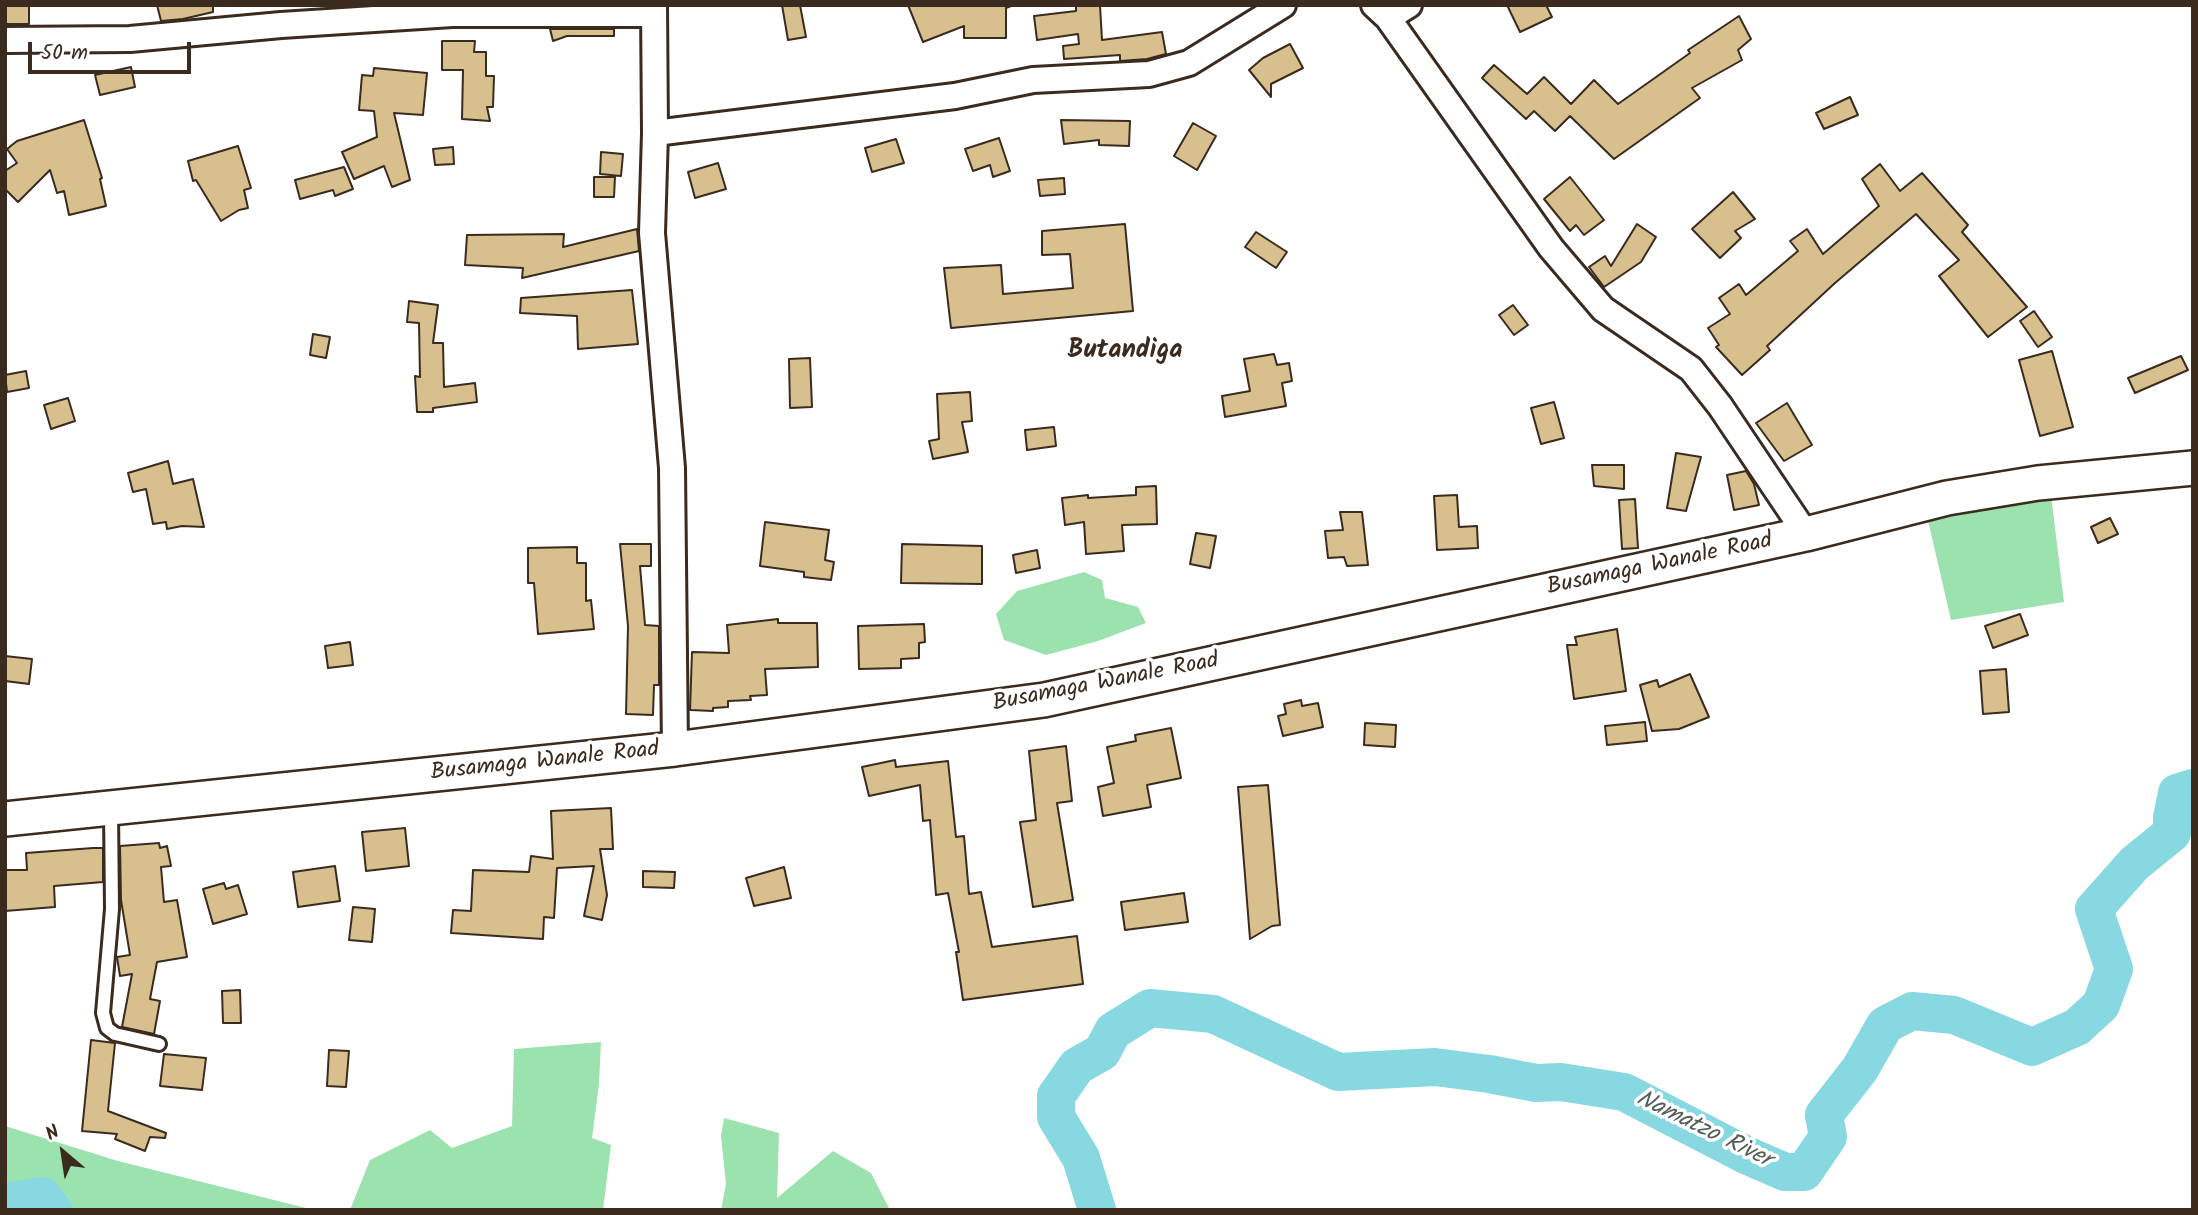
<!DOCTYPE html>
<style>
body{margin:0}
#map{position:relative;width:2198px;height:1215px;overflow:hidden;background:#fff;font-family:Kalam,sans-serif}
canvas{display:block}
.frame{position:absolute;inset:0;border:7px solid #3b2a1e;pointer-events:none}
.north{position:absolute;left:28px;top:1117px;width:70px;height:70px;-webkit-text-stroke:5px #fff;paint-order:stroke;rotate:331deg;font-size:19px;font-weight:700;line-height:28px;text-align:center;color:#3b2a1e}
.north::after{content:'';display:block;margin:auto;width:24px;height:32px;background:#3b2a1e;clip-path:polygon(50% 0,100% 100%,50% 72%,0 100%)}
.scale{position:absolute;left:28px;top:42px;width:163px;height:32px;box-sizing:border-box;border:4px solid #3b2a1e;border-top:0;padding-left:9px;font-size:21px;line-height:24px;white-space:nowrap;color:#3b2a1e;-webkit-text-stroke:5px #fff;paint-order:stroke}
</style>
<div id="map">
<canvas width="2198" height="1215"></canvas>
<div class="frame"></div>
<div class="north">N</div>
<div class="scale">50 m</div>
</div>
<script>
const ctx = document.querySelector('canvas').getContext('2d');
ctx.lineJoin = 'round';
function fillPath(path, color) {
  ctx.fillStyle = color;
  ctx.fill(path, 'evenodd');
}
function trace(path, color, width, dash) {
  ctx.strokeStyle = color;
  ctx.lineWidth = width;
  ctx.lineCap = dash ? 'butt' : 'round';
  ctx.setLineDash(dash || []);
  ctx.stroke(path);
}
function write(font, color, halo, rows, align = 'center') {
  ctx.font = font + ' Kalam,sans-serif';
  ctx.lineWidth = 7;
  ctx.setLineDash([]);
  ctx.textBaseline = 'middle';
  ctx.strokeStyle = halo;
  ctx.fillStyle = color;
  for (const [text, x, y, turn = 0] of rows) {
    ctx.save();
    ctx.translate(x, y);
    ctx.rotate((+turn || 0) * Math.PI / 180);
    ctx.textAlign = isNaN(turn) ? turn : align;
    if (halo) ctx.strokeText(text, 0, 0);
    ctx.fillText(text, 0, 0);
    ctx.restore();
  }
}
const green = new Path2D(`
 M2051,495L2064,602L1951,620L1926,512Z
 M1084,572L1102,580L1105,598L1138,607L1146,623L1098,641L1046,655L1004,640L996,614L1017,591Z
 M601,1042L599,1084L592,1138L611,1145L603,1210H350L370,1160L430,1130L452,1148L512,1126L514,1049Z
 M724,1118L779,1133L777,1198L833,1151L871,1173L890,1210H721L726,1184L721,1136Z
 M5,1126L118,1161L314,1210H53L41,1196L5,1202Z`);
const river = new Path2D(`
 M5,1202L42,1196L53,1210
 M1097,1210L1081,1158L1056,1117V1096L1077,1066L1102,1052L1113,1031L1150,1008L1213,1014L1338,1072L1435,1067L1489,1074L1536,1083L1561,1082L1624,1092L1746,1155L1785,1172H1804L1828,1137L1824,1115L1860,1069L1885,1025L1912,1011L1954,1015L2032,1047L2077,1027L2101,1005L2114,969L2094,909L2134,864L2172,833V818L2177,793L2193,788`);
const building = new Path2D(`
 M29,5V24H5V6Z
 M157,5H213V12L183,19L161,21Z
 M782,5H800L806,37L788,40Z
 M908,5L1011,6L1006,8V38H964V26L923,42Z
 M1076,5H1100L1102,40L1162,32L1166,54L1147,59L1120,61V55L1064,59L1063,46L1079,44L1078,34L1037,40L1034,16L1076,11Z
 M1507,5H1546L1552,17L1520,32Z
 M1739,16L1751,39L1738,50L1742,60L1692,88L1700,98L1614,159L1570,116L1555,131L1534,111L1526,119L1482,78L1494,65L1527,94L1544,77L1571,104L1594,80L1618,104L1690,53L1688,50Z
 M550,29H614V36H567L553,41Z
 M442,41H475L474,52H486V76H494L493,107H487L490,121L462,119L463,70H442Z
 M1290,44L1303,68L1271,84V97L1249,70L1263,58Z
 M131,67L135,87L100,95L95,75Z
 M374,68L427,73L423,115L394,113L410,180L392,187L384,166L354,179L342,152L377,137L374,111L359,110L362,75L373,76Z
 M1850,97L1858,115L1824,129L1816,113Z
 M84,120L102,178L100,179L106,206L69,215L64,191L57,193L50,170L18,202L5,189V171L17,163L7,149L17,141Z
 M1061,120L1130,121L1129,146L1099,145V140L1064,144Z
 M1193,123L1216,136L1197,170L1174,156Z
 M999,138L1010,171L993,177L990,165L973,171L965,149Z
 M896,139L904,163L872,172L865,148Z
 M238,146L251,188L244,190L248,208L239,210L221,221L196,180L193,181L188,161Z
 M453,147L454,164L435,165L433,149Z
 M601,152L623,154L621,176L600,174Z
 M718,163L726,189L695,198L688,172Z
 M1880,164L1900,191L1922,173L1968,225L1962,232L2027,307L1988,337L1939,276L1959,260L1916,214L1835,283L1767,346L1770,350L1742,375L1716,347L1719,345L1708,328L1730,314L1719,298L1739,284L1746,295L1798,251L1790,241L1807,229L1823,254L1879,206L1862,179Z
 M344,167L353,189L335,196L333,190L300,199L295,180Z
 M594,177H615L614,197H594Z
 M1570,177L1604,220L1584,235L1576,225L1570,231L1544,199Z
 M1064,178L1065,194L1040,196L1038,180Z
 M1733,192L1755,219L1735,231L1741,238L1720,258L1692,229Z
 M1125,224L1133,311L951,328L944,268L1001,265L1003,294L1073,288L1070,254L1042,255V231Z
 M1637,224L1656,237L1641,262L1604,287L1589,267L1605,256L1611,266Z
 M637,229L639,251L522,278L523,268L465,265L467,235L564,234L563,247Z
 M1256,232L1287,252L1276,268L1245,247Z
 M632,290L638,344L578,349L577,316L520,313L521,298Z
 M409,301L438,305L433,343H443L444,387L475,383L477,402L433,408V412H417L415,376L420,377L419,323L407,322Z
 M1513,305L1528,325L1514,335L1499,315Z
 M2034,311L2052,337L2038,347L2020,321Z
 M313,334L330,337L326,358L310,355Z
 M2052,351L2073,427L2040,436L2019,360Z
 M1274,354L1277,365L1289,363L1292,381L1282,383L1286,406L1225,417L1222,396L1250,391L1244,359Z
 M2181,356L2188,370L2135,393L2128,378Z
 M810,358L812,407L790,408L789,359Z
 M26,371L29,388L7,392L5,375Z
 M970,392L972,421L962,422L968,452L933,459L929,441L939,439L937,394Z
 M68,398L75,421L51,429L44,405Z
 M1554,402L1564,438L1541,444L1531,408Z
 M1787,403L1812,445L1784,461L1756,423Z
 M1054,427L1056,446L1027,450L1025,430Z
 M1676,453L1701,457L1686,511L1667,508Z
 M168,461L173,484L193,479L204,527L182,526L167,529L166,522L153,524L146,489L133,492L128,473Z
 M1592,465H1624V489L1594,486Z
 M1746,471L1754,484L1759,505L1734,510L1727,475Z
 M1156,486L1157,524L1122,525L1124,551L1086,554L1084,522L1065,525L1062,498L1088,495V498L1136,495V487Z
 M1457,495L1459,527L1477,526L1478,548L1437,550L1434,496Z
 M1635,499L1638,548L1622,549L1619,500Z
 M1340,512H1362L1368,565L1347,566L1344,557L1328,558L1325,531L1343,530Z
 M2110,518L2118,534L2098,543L2091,527Z
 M765,522L829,530L825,560L834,562L831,580L804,577V572L760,566Z
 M1196,533L1216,536L1210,568L1190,564Z
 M620,544H651V566H640L645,625L659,626V685H654L653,715L626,714L628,626Z
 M902,544L982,546V584L901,583Z
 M577,547V563H586V601L591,600L594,629L538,634L534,583H528V548Z
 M1037,550L1040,568L1016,573L1013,555Z
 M2020,614L2028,635L1993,648L1985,626Z
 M778,619V623H817L818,667L765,669L767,695L750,696L751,700L728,701V707L713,708V711L690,710L692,652L729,653L727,625Z
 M924,624L925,642L919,643V658L901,659V668L859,669L858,626Z
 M1617,629L1626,691L1574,699L1567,645H1577L1575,637Z
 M350,642L353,665L328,668L325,646Z
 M5,656L32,659L29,684L5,681Z
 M2006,669L2009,712L1983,714L1980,671Z
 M1690,674L1709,717L1679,729L1652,731L1640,685L1657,680L1659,687Z
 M1301,700L1302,706L1318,703L1323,727L1283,736L1278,716L1286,714L1284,704Z
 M1645,722L1647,741L1607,745L1605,726Z
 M1365,723L1396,725L1395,747L1364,745Z
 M1171,728L1181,778L1147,785L1151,807L1103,816L1098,787L1114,783L1107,747L1136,741L1135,735Z
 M1066,746L1072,801L1057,803L1073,900L1033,907L1020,822L1036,820L1029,751Z
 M895,760L896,767L948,761L956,837L964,836L969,894L981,892L992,947L1077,936L1083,984L963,1000L956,952H959L948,893L936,895L930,820L923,821L920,785L869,796L862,767Z
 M1268,785L1280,925L1272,926L1250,939L1238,787Z
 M611,808L613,849H600L607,895L602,920L584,916L594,866L557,868L554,918L544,917L543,939L451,933L453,910L471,911L473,870L529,872L531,856L553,859L551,811Z
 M405,828L409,866L366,871L362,832Z
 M159,843L160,848L167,846L171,866L161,867L164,902L177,900L187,957L157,962L150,999L160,1001L154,1034L122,1027L132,974L120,976L117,957L130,955L121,900L120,846Z
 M93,848H103V882L54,886L55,907L5,911V870H27L26,853Z
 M335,866L340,901L298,907L293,872Z
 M784,867L791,898L754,906L746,878Z
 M643,871L675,872L674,888L643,887Z
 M224,883L226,889L238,885L247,914L213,924L203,889Z
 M1184,893L1188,922L1125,930L1121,902Z
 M353,907L375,909L372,942L349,940Z
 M240,990L241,1023H223L222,991Z
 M91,1040L115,1043L108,1111L166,1133L165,1138L150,1137L145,1151L115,1139L117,1134L82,1131Z
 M329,1050L349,1051L346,1087L327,1086Z
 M164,1054L206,1058L202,1090L160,1086Z`);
const lane = new Path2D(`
 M111,810L112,909L103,1013L107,1028L115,1034L159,1044`);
const street = new Path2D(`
 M654,5L655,133L652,233L672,468L675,749
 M1374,5L1388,18L1551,248L1603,309L1691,369L1720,406L1806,534
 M1388,18L1409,5
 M5,40L130,39L281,25L452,14H654
 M655,133L955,96L1033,80L1149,74L1189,63L1283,5`);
const secondary = new Path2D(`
 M5,819L675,749L1044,700L1806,534L1947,498L2038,483L2193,468`);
const streetNames = [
 ["Busamaga Wanale Road",1660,566,-12],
 ["Busamaga Wanale Road",1106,684,-11],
 ["Busamaga Wanale Road",545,763,-6]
];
const waterNames = [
 ["Namatzo River",1703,1131,26]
];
const quarterNames = [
 ["Butandiga",1125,353]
];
fillPath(green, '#9ce2af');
trace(river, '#87d8e0', 38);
fillPath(building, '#d8bf8e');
trace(building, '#3b2a1e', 2);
trace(lane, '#3b2a1e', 18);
trace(street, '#3b2a1e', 30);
trace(secondary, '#3b2a1e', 38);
trace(lane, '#fff', 12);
trace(street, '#fff', 24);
trace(secondary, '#fff', 33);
write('23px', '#3b2a1e', '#fff', streetNames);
write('italic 24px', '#525e58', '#fff', waterNames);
write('bold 26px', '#3b2a1e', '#fff', quarterNames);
</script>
